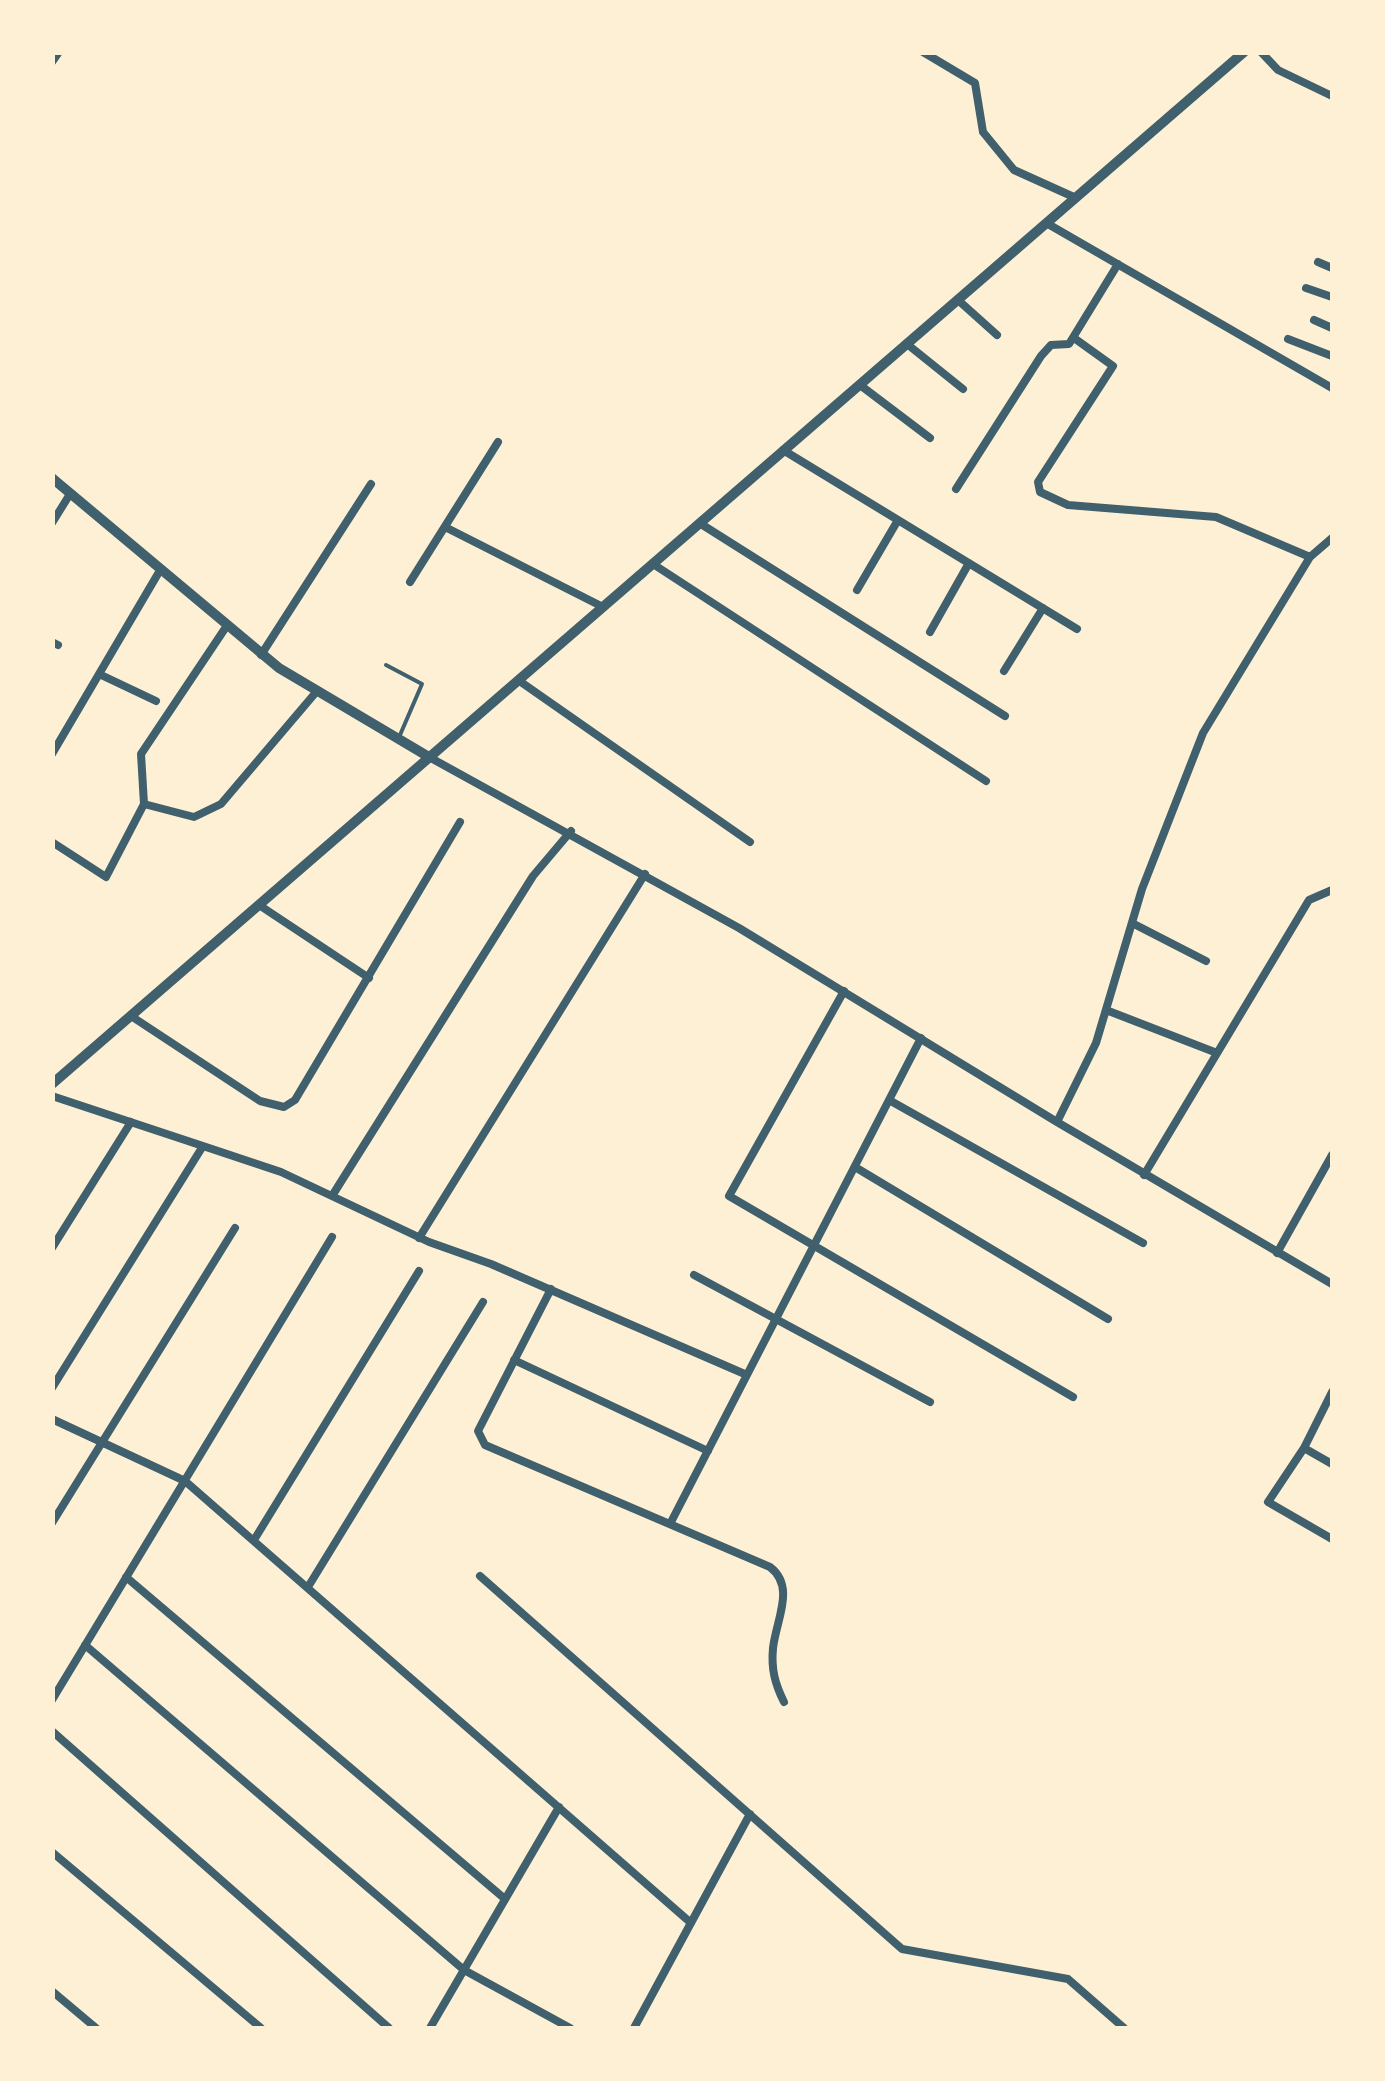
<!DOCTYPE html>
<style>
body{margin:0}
#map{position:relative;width:1385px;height:2081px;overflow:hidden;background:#fdf0d5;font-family:"DejaVu Sans",sans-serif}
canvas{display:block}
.frame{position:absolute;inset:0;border:55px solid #fdf0d5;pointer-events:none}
</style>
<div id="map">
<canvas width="1385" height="2081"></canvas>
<div class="frame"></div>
</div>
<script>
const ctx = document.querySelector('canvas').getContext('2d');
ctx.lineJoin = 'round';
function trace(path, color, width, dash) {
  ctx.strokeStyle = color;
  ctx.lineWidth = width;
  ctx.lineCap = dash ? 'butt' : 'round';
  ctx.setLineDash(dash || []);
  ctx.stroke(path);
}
const service = new Path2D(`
 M386,665L422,684L400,735`);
const minor = new Path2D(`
 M923,52L975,83L983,132L1014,170L1076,198
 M1261,52L1278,70L1332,96
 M52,62L59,52
 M1048,224L1332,388
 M1318,262L1332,268
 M1306,288L1332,297
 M958,300L997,335
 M1314,320L1332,328
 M1074,338L1113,366L1038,482L1040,492L1068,505L1216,517L1310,557
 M1288,339L1332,356
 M907,344L963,389
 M860,385L930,438
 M783,450L1077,629
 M956,489L1041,356L1051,345L1069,344L1118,264
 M52,523L70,494
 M701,524L1005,716
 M445,527L603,607
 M653,564L986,781
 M410,582L498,442
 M857,590L898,520
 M930,632L969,563
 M52,642L58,645
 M261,655L371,484
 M1004,671L1043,608
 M99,674L156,701
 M518,680L750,842
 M52,754L159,572
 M429,757L739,928L1057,1122L1096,1043L1142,889L1203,733L1310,557L1332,538
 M144,804L194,817L221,804L317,691
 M52,842L106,877L144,804L141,754L226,627
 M259,905L369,978
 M1132,923L1206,961
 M844,991L729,1196L1073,1397
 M1106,1010L1217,1053
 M131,1016L260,1101L284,1107L295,1100L460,822
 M52,1096L203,1146L52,1388
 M889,1100L1143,1243
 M1057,1122L1332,1284
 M203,1146L281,1172L429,1242L491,1264L747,1375
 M855,1167L1108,1319
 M1144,1175L1309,900L1332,890
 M332,1196L533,876L571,831
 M419,1238L645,874
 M52,1248L131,1122
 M1277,1253L1332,1155
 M694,1275L930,1402
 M551,1289L478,1431L485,1445L770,1567C796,1587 776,1620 773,1648C771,1669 775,1684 784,1702
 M514,1360L708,1451
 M1332,1392L1304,1448L1268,1502L1332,1539
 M52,1419L185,1481L691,1923
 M1304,1448L1332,1464
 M52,1523L235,1228
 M670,1524L921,1038
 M254,1540L419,1271
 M480,1576L902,1949L1068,1979L1124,2028
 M126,1577L505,1899
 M308,1587L483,1302
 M85,1645L464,1970L570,2028
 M52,1700L332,1237
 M52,1731L389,2028
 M52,1852L261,2028
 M52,1991L96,2028
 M430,2028L559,1807
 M634,2028L750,1814`);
const tertiary = new Path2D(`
 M52,478L279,668L429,757
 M52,1084L1244,52`);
trace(service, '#3f606c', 4);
trace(minor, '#3f606c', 8);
trace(tertiary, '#3f606c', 10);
</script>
